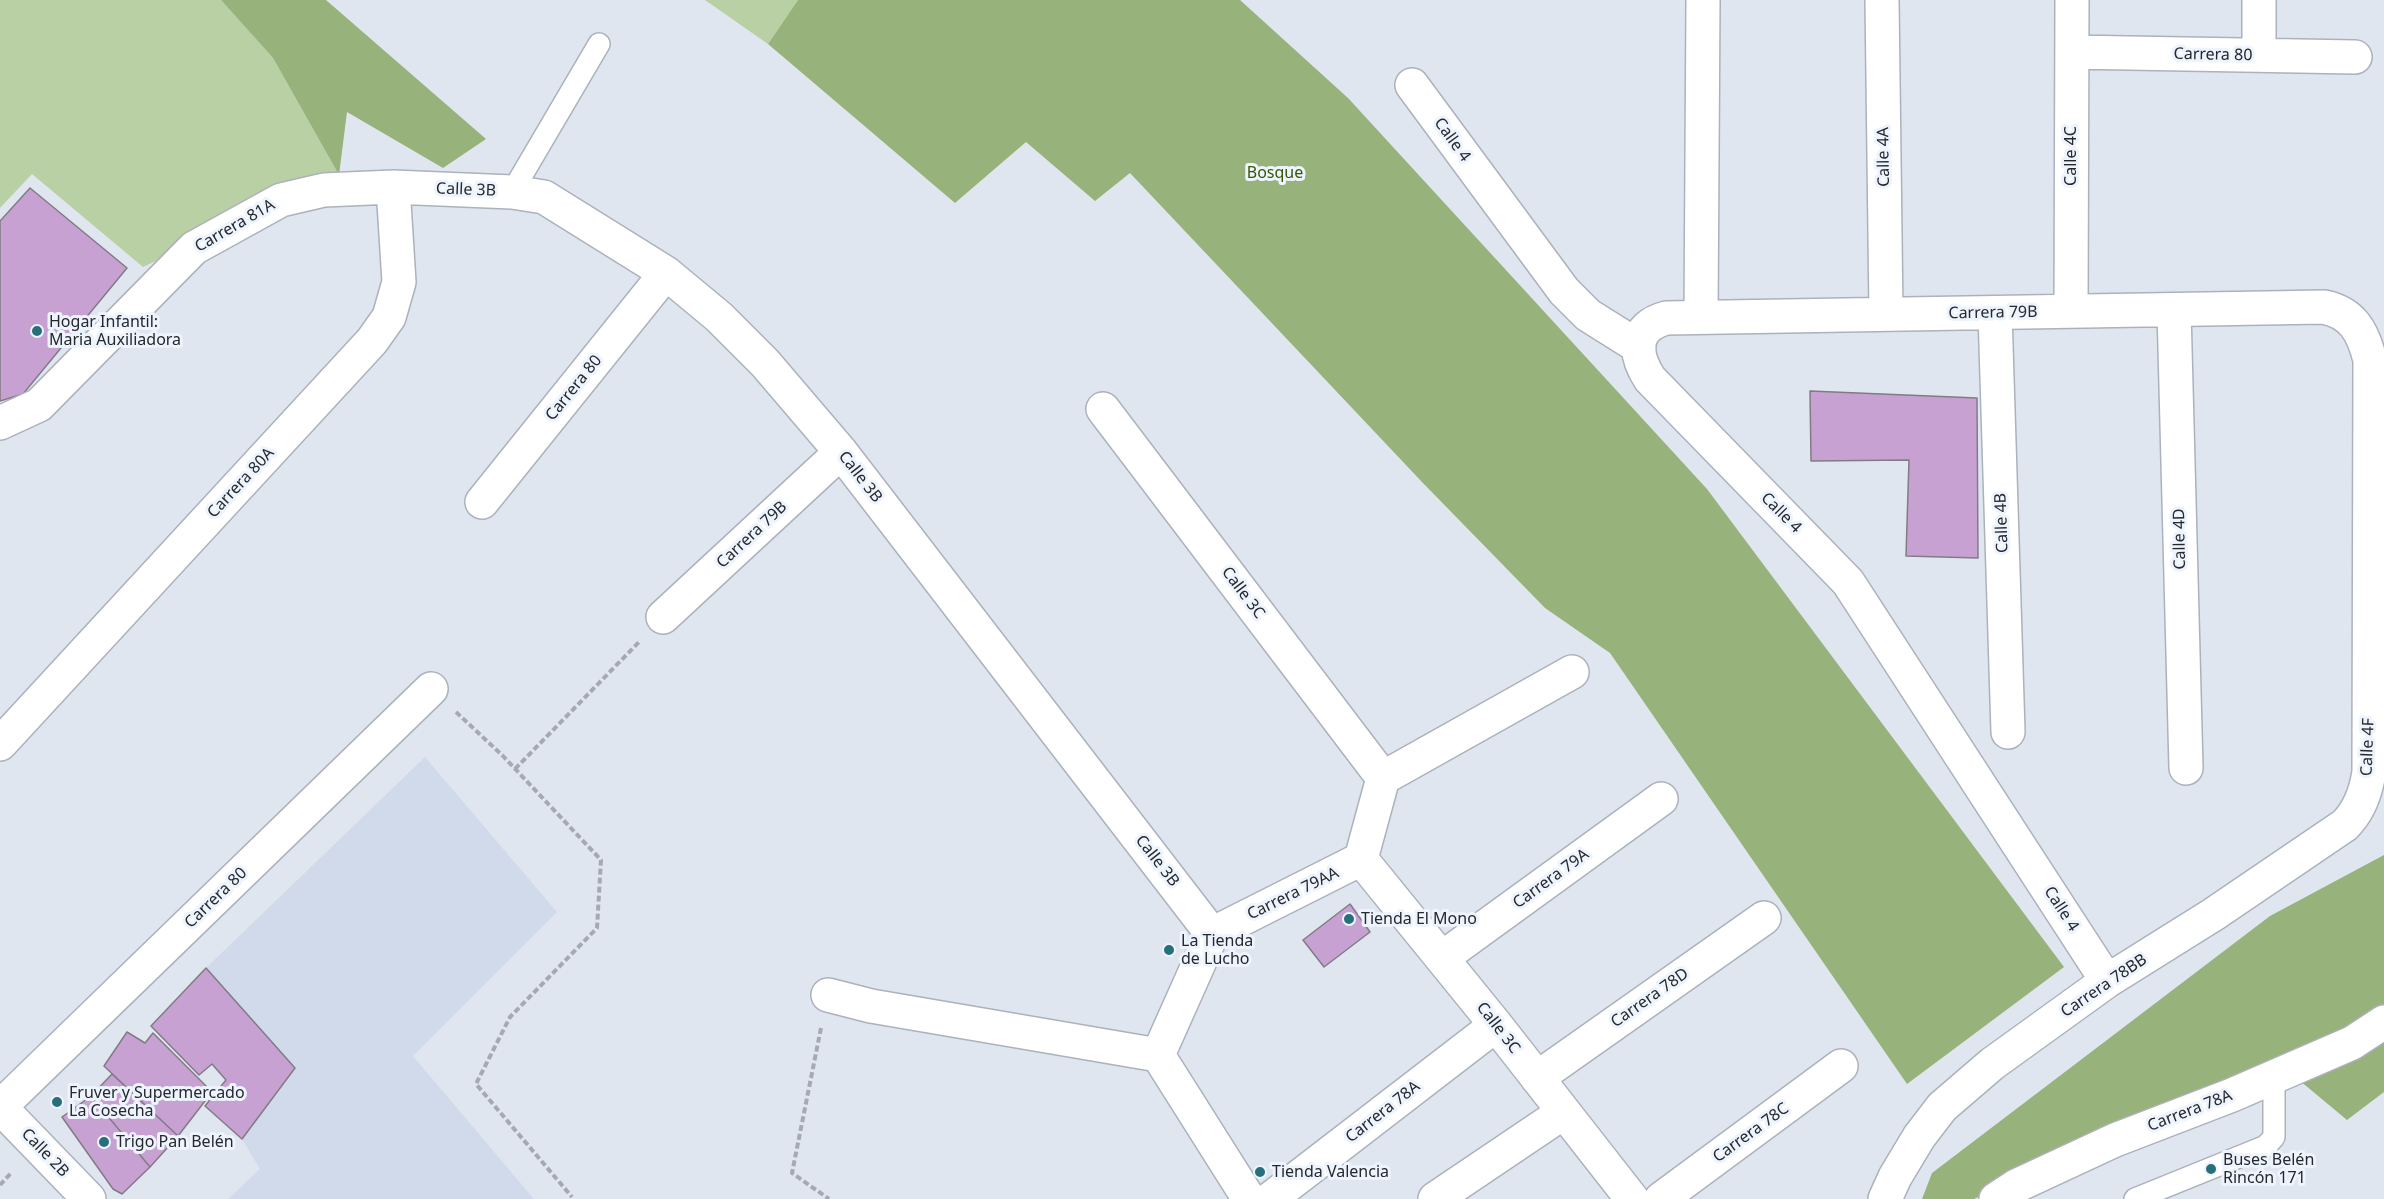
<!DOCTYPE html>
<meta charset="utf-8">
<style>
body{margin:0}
canvas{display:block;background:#e0e6f0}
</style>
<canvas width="2384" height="1199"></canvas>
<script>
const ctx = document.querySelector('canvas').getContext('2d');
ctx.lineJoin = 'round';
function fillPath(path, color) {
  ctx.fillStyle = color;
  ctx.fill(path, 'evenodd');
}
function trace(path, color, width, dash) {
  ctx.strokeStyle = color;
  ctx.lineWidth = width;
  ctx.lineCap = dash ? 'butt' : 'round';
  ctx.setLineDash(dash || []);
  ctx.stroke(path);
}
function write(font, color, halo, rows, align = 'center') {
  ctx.font = font + ' "Noto Sans",sans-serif';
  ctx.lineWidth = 6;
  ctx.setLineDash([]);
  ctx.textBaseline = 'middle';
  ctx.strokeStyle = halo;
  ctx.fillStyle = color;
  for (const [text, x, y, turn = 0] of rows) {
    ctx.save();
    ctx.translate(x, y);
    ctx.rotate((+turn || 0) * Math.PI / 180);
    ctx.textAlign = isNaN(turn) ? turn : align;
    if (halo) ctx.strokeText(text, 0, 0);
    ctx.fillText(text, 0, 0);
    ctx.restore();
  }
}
const built = new Path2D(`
 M425,757L557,912L413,1056L534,1199H228L260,1169L242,1139L295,1068L206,968Z`);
const green = new Path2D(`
 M0,0H221L273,58L339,175L143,267L32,174L0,208Z
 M705,0H798L768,44Z`);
const forest = new Path2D(`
 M221,0H326L486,139L443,168L347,112L339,175L273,58Z
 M798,0H1240L1348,98L1707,489L2064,967L1907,1084L1610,653L1545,608L1422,482L1130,173L1095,201L1026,142L955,203L768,44Z
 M2384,855V1092L2347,1120L2275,1060L1974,1199H1922L1932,1173L2270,916Z`);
const building = new Path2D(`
 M30,188L127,268L23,394L0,401V221Z
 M1810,391L1977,398L1978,558L1906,556L1909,460L1811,461Z
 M1350,904L1370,932L1324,967L1303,940Z
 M206,968L295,1068L242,1139L205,1106L226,1080L212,1064L199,1075L151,1026Z
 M127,1032L145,1043L153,1033L212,1092L178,1136L104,1066Z
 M112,1074L178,1136L150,1167L91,1096Z
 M91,1096L150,1167L122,1194L113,1189L62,1117Z`);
const path = new Path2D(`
 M456,712L503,756L601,860L597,928L510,1017L476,1084L572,1197
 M515,769L640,641
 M821,1028L792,1173L829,1199
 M0,1185L12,1172`);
const lane = new Path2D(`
 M512,192L599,44
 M2135,1199L2266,1146L2274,1137V1077`);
const street = new Path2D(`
 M1882,0L1886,314
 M2072,52L2355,57
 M2259,55V0
 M1412,85L1564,291L1588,315L1639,347
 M2174,310L2186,768
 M2071,311L2072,0
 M1995,313L2008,732
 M1701,317L1703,0
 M1103,409L1383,778
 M0,423L39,405L194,248L281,200L324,190L393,187L512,192L544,197L666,273L719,317L765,363L841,452L1212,934
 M482,502L666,273
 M663,617L841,452
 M0,744L372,341L389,317L399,282L393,187
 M1361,859L1496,1025L1632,1199
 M1442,958L1661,799
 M828,995L871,1006L1158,1055L1212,934L1361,859L1383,778L1572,672
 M1158,1055L1249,1199
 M1537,1078L1764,918
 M0,1107L431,689
 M0,1107L89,1199
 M1270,1199L1496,1025
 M1435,1199L1564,1112
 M1661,1199L1841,1066
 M1885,1199L1895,1177L1919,1137L1942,1107L1992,1064L2107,981L2214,914L2345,825C2360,810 2366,792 2369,772L2370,360C2363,332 2353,313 2324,307L1666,318C1633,327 1633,353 1650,379L1848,582L2107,981
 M1996,1199L2016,1186L2115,1140L2232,1095L2352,1043L2384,1022`);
const markers = [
 [37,331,6,"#276f7a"],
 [1349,919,6,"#276f7a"],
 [1169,950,6,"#276f7a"],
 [57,1102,6,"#276f7a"],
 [104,1142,6,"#276f7a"],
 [2211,1169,6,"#276f7a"],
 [1260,1172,6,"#276f7a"]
];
const streetNames = [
 ["Carrera 80",2213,55,1],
 ["Calle 4",1452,140,54],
 ["Calle 4C",2071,156,-90],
 ["Calle 4A",1884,157,-91],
 ["Calle 3B",466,190,2],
 ["Carrera 81A",235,226,-30],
 ["Carrera 79B",1993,313,-1],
 ["Carrera 80",574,388,-51],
 ["Calle 3B",860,477,52],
 ["Carrera 80A",241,483,-47],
 ["Calle 4",1781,513,45],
 ["Calle 4B",2002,523,-92],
 ["Carrera 79B",752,535,-43],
 ["Calle 4D",2180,539,-91],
 ["Calle 3C",1243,593,53],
 ["Calle 4F",2368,747,-88],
 ["Calle 3B",1157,861,52],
 ["Carrera 79A",1551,879,-36],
 ["Carrera 79AA",1293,894,-26],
 ["Carrera 80",216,898,-44],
 ["Calle 4",2061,909,57],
 ["Carrera 78BB",2104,986,-34],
 ["Carrera 78D",1650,998,-35],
 ["Calle 3C",1498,1028,52],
 ["Carrera 78A",2190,1111,-21],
 ["Carrera 78A",1383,1112,-38],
 ["Carrera 78C",1751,1133,-36],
 ["Calle 2B",45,1153,46]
];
const parkNames = [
 ["Bosque",1275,173]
];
const poiNames = [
 ["Hogar Infantil:",49,322],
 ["Maria Auxiliadora",49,340],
 ["Tienda El Mono",1361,919],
 ["La Tienda",1181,941],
 ["de Lucho",1181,959],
 ["Fruver y Supermercado",69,1093],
 ["La Cosecha",69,1111],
 ["Trigo Pan Belén",116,1142],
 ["Buses Belén",2223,1160],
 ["Rincón 171",2223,1178],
 ["Tienda Valencia",1272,1172]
];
fillPath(built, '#d0daea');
fillPath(green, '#b9cfa4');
fillPath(forest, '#97b27b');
fillPath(building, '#c8a1d3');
trace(building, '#827b84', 1.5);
trace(lane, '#acb2bb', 24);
trace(street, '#acb2bb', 36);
trace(path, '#a5aab2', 4, [6, 3]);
trace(lane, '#fff', 21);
trace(street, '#fff', 33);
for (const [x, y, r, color] of markers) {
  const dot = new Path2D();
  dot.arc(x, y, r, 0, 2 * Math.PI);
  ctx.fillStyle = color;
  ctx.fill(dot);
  trace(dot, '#edf4fe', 2);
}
write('16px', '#26282c', '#edf4fe', streetNames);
write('16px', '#375600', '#edf4fe', parkNames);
write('16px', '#26282c', '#edf4fe', poiNames, 'left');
</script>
